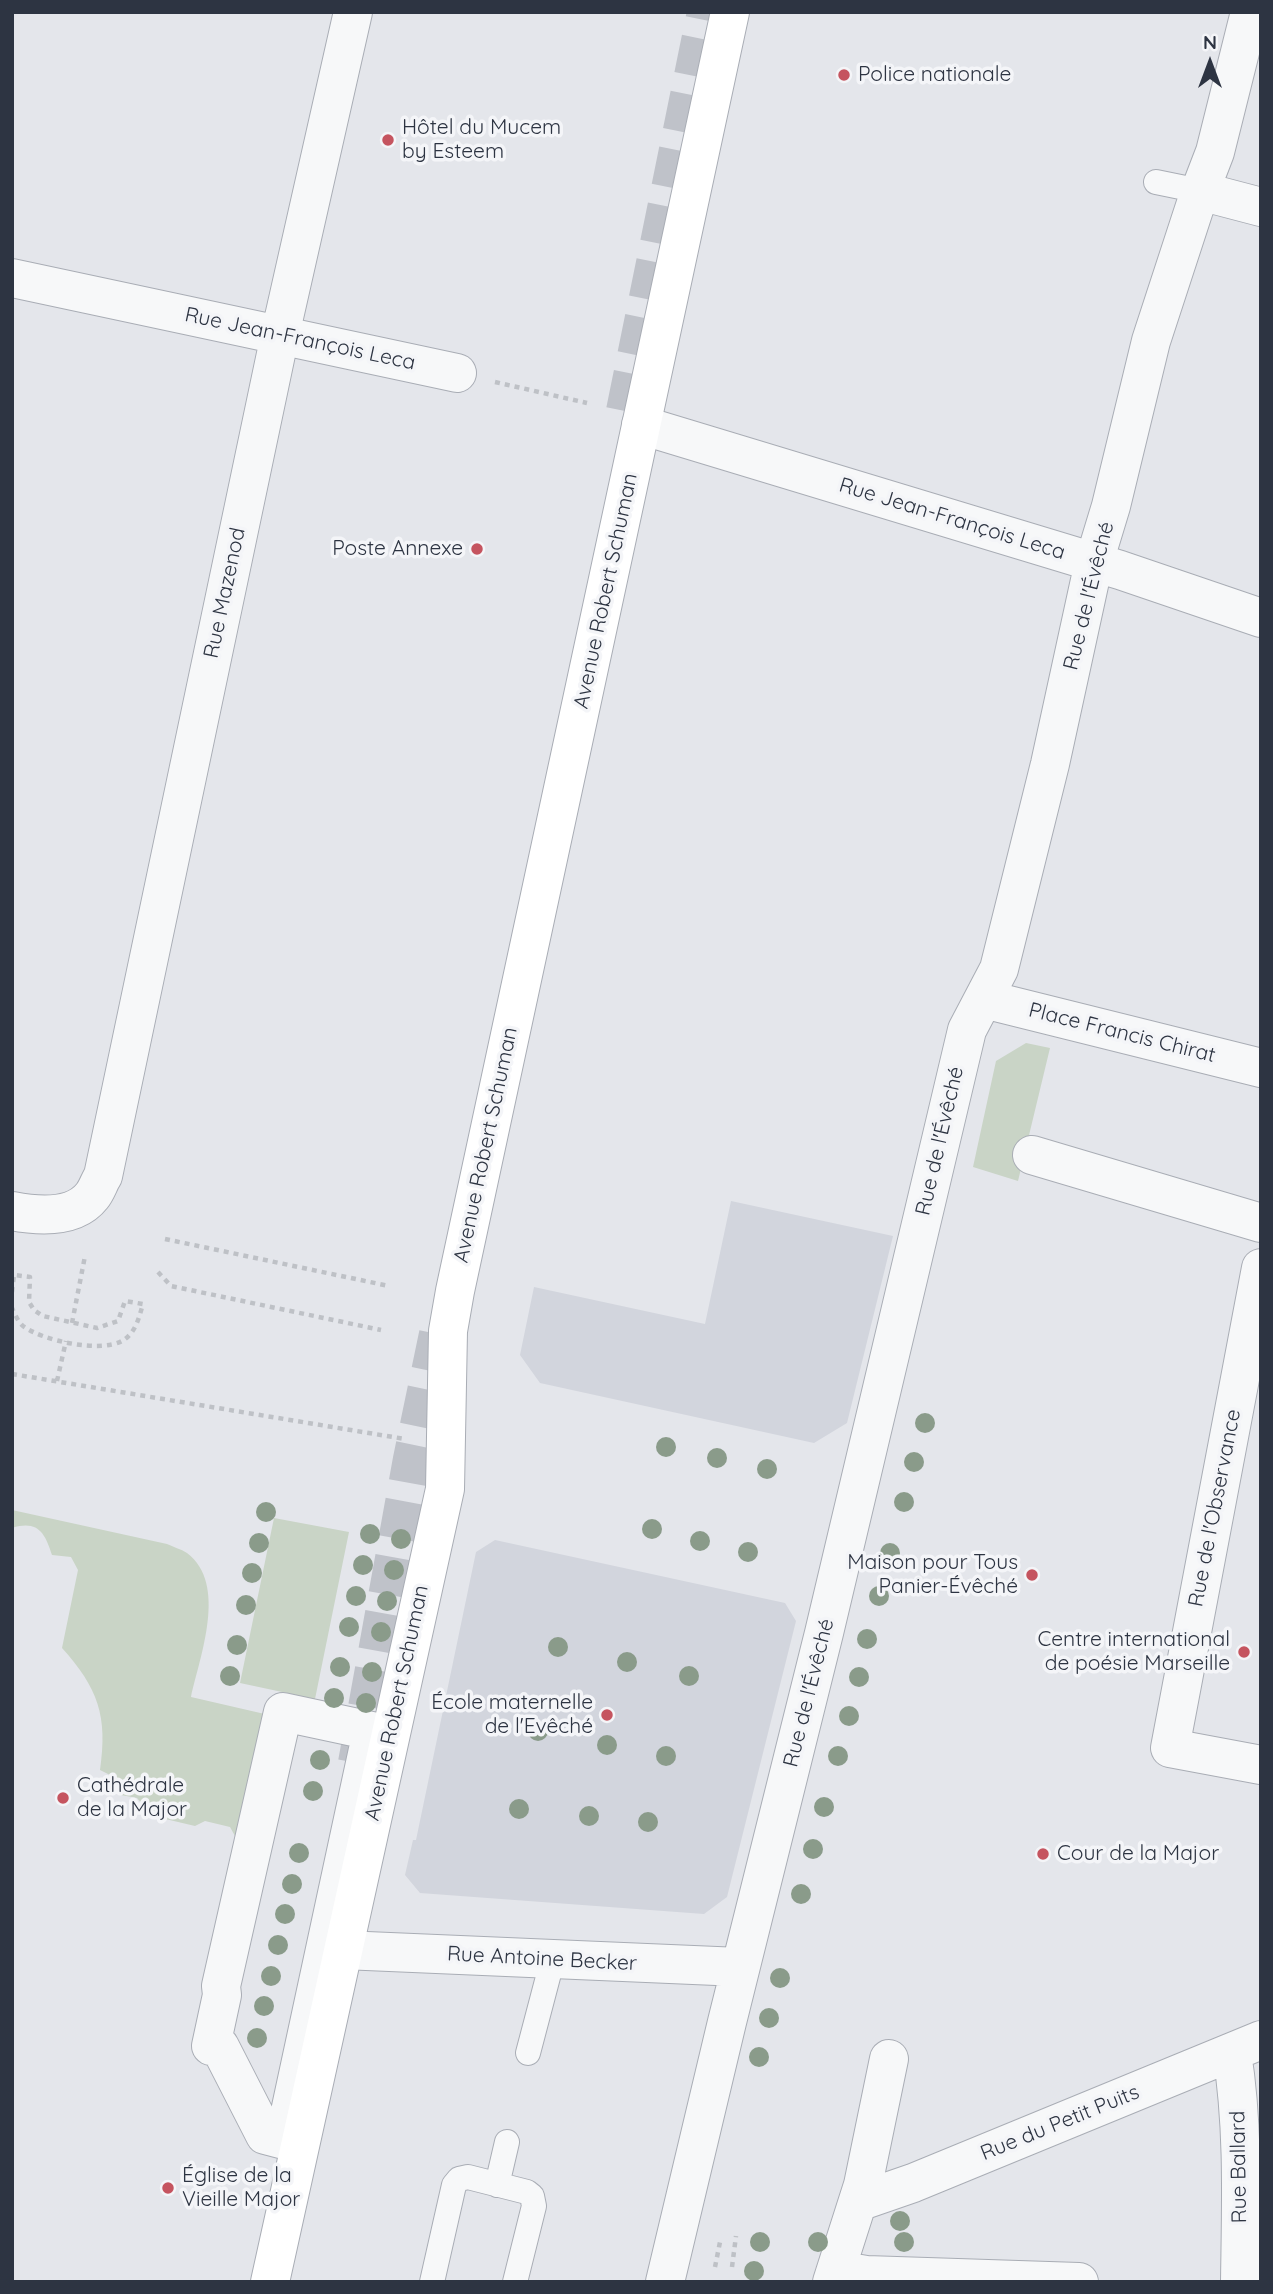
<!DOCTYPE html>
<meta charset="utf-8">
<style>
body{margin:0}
#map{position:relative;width:1273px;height:2294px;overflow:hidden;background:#e4e6eb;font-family:Quicksand,sans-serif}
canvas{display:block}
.frame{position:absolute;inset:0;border:14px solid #2d3442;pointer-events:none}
.north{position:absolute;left:1175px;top:28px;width:70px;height:70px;-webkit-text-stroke:5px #f4f5f8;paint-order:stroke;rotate:0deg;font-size:19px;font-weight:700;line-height:28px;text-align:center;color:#2d3442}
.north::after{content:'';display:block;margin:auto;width:24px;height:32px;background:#2d3442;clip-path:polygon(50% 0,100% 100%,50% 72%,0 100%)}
</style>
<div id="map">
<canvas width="1273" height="2294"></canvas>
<div class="frame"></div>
<div class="north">N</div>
</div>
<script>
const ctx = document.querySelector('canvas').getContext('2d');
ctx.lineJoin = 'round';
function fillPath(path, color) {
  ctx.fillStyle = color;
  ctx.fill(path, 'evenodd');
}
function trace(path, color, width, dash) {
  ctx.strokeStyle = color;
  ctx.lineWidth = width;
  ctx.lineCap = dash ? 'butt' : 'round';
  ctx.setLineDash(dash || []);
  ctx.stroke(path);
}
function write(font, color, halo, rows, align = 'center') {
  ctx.font = font + ' Quicksand,sans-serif';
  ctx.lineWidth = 7;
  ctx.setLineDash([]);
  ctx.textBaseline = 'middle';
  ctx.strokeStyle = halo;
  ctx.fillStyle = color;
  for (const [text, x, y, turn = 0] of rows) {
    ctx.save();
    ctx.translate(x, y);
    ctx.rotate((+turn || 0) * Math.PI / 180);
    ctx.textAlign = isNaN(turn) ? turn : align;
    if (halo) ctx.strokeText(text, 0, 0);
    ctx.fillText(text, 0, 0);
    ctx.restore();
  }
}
const built = new Path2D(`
 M731,1201L893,1236L847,1423L814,1443L540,1383L520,1355L534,1287L705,1324Z
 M495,1540L785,1603L796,1621L727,1897L704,1914L420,1893L405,1875L413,1840H416L476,1552Z`);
const green = new Path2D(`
 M1026,1043L1050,1048L1018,1181L973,1167L996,1061Z
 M12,1510L167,1544C173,1547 181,1549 187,1553C228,1584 200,1656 191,1697L269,1715L235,1836L230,1827L205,1821L195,1826L140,1813L142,1804L137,1798L121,1795L110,1775L100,1770C108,1716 98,1688 62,1648L78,1570L71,1557L52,1555C45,1533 38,1520 12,1528Z
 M274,1518L349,1532L315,1699L240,1683Z`);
const highwayTunnel = new Path2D(`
 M625,411L706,12
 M357,1763L412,1459L438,1334`);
const path = new Path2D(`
 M495,382L587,403
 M165,1239L389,1286
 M158,1272L171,1286L381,1330
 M12,1292L14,1275L30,1277L29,1302L34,1310L43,1316L97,1328L118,1321L125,1301L143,1304C139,1317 136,1333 122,1341C100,1353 43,1341 23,1326C18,1322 15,1314 12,1308
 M72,1323L85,1256
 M12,1374L405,1439
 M57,1381L66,1341
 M715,2267L720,2242
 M732,2267L736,2236`);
const lane = new Path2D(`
 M1156,182L1200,191
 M528,2053L553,1958
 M497,2185L507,2142
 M432,2282L454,2185L459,2179L468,2177L527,2192L532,2196L534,2206L515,2282`);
const street = new Path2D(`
 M1200,191L1261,207
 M12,278L457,373
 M641,425L1120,570L1261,618
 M984,999L1261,1068
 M1032,1155L1261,1223
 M12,1211C38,1216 74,1219 92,1196C97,1190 99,1182 103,1176L280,335L353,12
 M1261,1268L1170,1748L1261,1765
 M283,1712L372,1731L284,2140L265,2135L220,2047L211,2046L222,1995L221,1986Z
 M343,1950L740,1967
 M1232,2053C1244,2129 1241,2206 1240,2282
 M858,2202L913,2183L1261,2040
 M837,2270L866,2275L1079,2282
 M665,2282L727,2022L824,1633L967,1030L999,969L1050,764L1094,562L1111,506L1151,341L1200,191L1215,152L1250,12
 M832,2282L863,2185L889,2059`);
const secondary = new Path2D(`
 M270,2282L445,1489L448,1331L455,1291L730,12`);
const trees = [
 [925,1423],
 [666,1447],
 [717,1458],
 [914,1462],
 [767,1469],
 [904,1502],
 [266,1512],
 [652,1529],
 [370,1534],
 [401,1539],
 [700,1541],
 [259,1543],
 [748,1552],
 [890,1553],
 [363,1565],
 [394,1570],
 [252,1573],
 [356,1596],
 [879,1596],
 [387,1601],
 [246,1605],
 [349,1627],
 [381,1632],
 [867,1639],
 [237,1645],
 [558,1647],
 [627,1662],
 [340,1667],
 [372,1672],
 [230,1676],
 [689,1676],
 [859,1677],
 [334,1698],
 [366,1703],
 [849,1716],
 [538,1731],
 [607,1745],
 [666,1756],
 [838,1756],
 [320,1760],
 [313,1791],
 [824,1807],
 [519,1809],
 [589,1816],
 [648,1822],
 [813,1849],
 [299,1853],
 [292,1884],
 [801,1894],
 [285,1914],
 [278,1945],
 [271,1976],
 [780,1978],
 [264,2006],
 [769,2018],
 [257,2038],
 [759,2057],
 [900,2221],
 [760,2242],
 [818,2242],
 [904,2242],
 [754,2271]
];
const markers = [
 [844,75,7,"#c5545f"],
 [388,140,7,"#c5545f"],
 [477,549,7,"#c5545f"],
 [1032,1575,7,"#c5545f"],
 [1244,1652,7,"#c5545f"],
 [607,1715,7,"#c5545f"],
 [63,1798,7,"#c5545f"],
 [1043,1854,7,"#c5545f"],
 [168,2188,7,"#c5545f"]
];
const poiNames = [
 ["Police nationale",858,75],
 ["Hôtel du Mucem",402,128],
 ["by Esteem",402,152],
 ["Poste Annexe",463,549,"right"],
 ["Maison pour Tous",1018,1563,"right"],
 ["Panier-Évêché",1018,1587,"right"],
 ["Centre international",1230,1640,"right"],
 ["de poésie Marseille",1230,1664,"right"],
 ["École maternelle",593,1703,"right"],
 ["de l'Evêché",593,1727,"right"],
 ["Cathédrale",77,1786],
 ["de la Major",77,1810],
 ["Cour de la Major",1057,1854],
 ["Église de la",182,2176],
 ["Vieille Major",182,2200]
];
const streetNames = [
 ["Rue Jean-François Leca",300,339,12],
 ["Rue Jean-François Leca",952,519,17],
 ["Avenue Robert Schuman",606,591,-78],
 ["Rue Mazenod",225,593,-78],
 ["Rue de l'Évêché",1089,596,-76],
 ["Place Francis Chirat",1122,1033,14],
 ["Rue de l'Évêché",940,1141,-77],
 ["Avenue Robert Schuman",486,1145,-78],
 ["Rue de l'Observance",1215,1508,-79],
 ["Rue de l'Évêché",809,1693,-76],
 ["Avenue Robert Schuman",397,1703,-78],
 ["Rue Antoine Becker",542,1959,3],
 ["Rue du Petit Puits",1060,2123,-22],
 ["Rue Ballard",1239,2167,-91]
];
fillPath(built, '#d2d5dd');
fillPath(green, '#c9d4c6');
trace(highwayTunnel, '#bfc2c9', 38, [38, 19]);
trace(lane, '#a9adb5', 26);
trace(street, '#a9adb5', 40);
trace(secondary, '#a9adb5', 40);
trace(path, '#bec1c6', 4.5, [5, 5]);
trace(lane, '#f7f8f9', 24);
trace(street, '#f7f8f9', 38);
trace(secondary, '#fff', 38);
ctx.fillStyle = '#8a9b8a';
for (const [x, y] of trees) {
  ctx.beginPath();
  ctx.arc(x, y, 10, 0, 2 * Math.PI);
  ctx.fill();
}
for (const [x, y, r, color] of markers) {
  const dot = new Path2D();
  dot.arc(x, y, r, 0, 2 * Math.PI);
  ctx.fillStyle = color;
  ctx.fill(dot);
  trace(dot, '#f4f5f8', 2.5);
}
write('21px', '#2d3442', '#f4f5f8', poiNames, 'left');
write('21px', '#2d3442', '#f4f5f8', streetNames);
</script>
